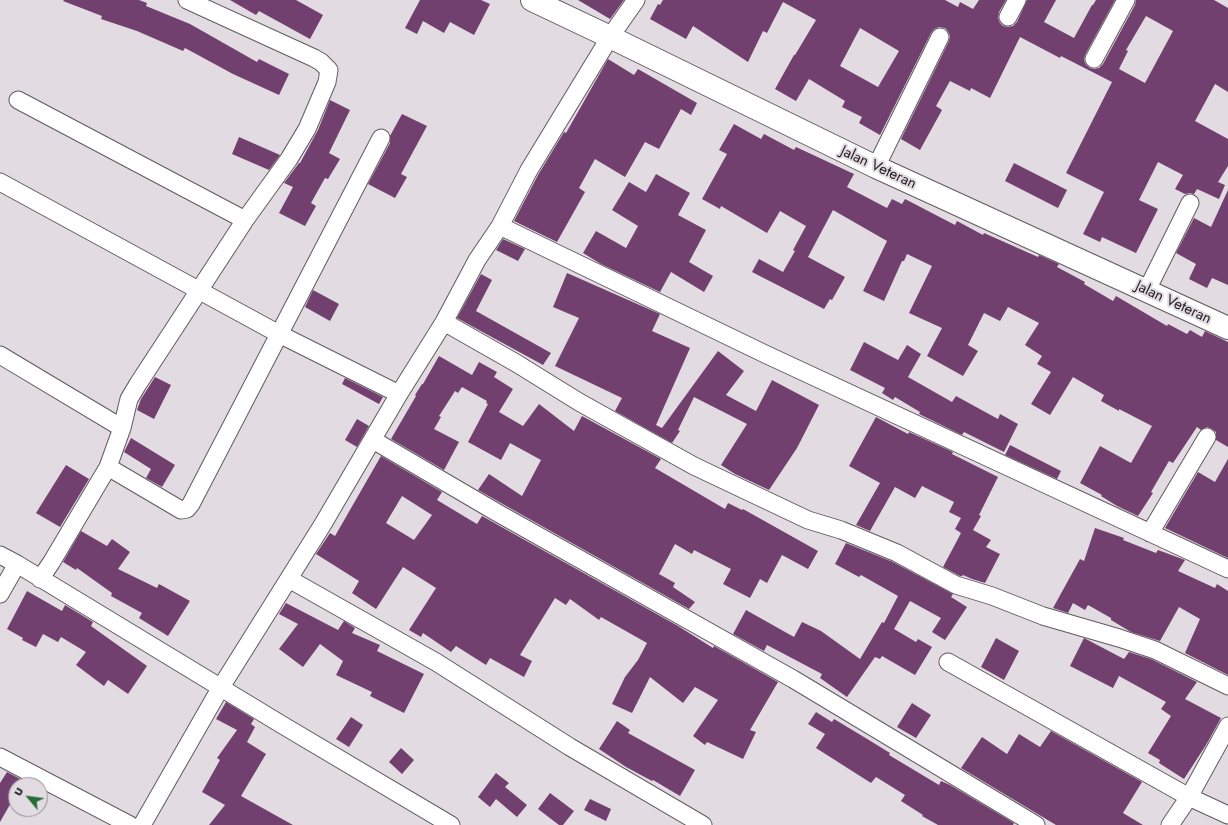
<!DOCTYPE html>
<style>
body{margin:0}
#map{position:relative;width:1228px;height:825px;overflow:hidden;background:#e3dbe2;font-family:Jost,sans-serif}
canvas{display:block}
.north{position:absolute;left:8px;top:777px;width:40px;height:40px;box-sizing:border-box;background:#e3dbe2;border:1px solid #958f94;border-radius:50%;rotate:299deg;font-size:11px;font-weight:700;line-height:16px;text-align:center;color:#201e20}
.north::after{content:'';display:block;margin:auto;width:14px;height:18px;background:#266c37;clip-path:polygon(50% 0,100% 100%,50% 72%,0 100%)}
</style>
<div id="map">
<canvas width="1228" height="825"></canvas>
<div class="north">U</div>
</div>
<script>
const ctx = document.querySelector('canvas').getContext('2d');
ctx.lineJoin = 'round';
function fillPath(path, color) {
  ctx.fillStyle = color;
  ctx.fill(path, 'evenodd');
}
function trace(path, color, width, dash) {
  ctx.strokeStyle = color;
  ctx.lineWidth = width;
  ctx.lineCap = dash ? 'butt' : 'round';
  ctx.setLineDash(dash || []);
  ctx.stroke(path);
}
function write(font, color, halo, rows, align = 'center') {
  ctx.font = font + ' Jost,sans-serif';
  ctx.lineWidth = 4;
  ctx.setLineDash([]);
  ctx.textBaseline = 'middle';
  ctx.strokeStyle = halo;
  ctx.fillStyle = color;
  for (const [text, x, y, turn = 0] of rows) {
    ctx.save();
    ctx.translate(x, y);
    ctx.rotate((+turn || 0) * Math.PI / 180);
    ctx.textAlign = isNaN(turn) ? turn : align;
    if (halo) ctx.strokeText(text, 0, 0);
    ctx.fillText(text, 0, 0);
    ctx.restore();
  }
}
const building = new Path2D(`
 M64,0H139L147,3L146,6L190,24L257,62L259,59L289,74L279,95L233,74L185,48L183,51L137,31L101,19L102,16L63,1Z
 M230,0H296L323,15L310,39L259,11L256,15Z
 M420,0H481L490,4L474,35L450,22L444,33L423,21L417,34L405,28Z
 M578,0H624L610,19Z
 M663,0H945L958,7L960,2L973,9L979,0H1006L999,12L998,18L1000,23L1003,26L1008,27L1013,26L1017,22L1027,0H1056L1044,22L1074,38L1092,5H1093L1096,0H1115L1085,55L1084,60L1086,65L1090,68L1094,69L1099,68L1103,64L1135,5L1136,0H1214L1228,8V92L1215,84L1195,121L1228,139V166L1218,182L1225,185L1219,199L1197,189L1194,194L1190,193L1185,194L1175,189L1183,175L1158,162L1139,200L1158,209L1136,253L1102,237L1100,242L1083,234L1104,192L1066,173L1112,82L1061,56L1060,58L1020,37L990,98L971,88L970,91L950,81L936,106L942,110L920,150L901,139L949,41L950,36L948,31L945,28L939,27L934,29L931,33L880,135L859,123L862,117L842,107L845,101L809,79L796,101L775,89L794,55H795L816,20L783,2L767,33L763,31L748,62L693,26L686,39L650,19L658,4L660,5ZM1146,16L1173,31L1145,83L1119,69L1128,51L1126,50ZM860,28L899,51L878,87L840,66Z
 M608,59L634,75L638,69L697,103L691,115L681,109L659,149L645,142L625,177L595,159L579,188L585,192L557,242L514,221L538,175L564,132L566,133Z
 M330,100L350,110L329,153L340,159L328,179L325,178L311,203L316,206L305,226L279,213L293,187L284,183L299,163H300L318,130Z
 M402,114L427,126L401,174L407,177L395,198L368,184L390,143V136Z
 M734,124L761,139L764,134L794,150L796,147L854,174L847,187L887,208L892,199L902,204L905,199L955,225L957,221L983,235L984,233L1038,257L1039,255L1059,264L1057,267L1085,282L1084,284L1113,301L1116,296L1167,326L1168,324L1187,334L1190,330L1202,337L1205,331L1228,342V447L1216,440V432L1212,429L1207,427L1201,430L1197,427L1173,463L1169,461L1151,492L1153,493L1138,516L1117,506L1101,496L1102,495L1080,483L1100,446L1131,463L1152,426L1119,409V411L1101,401L1104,395L1073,377L1050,415L1031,404L1051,372L1037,364L1042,356L1025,345L1039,323L1008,307L1000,321L984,313L968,345L978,351L963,376L927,356L942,328L909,313L932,266L907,254L904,261H902L884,301L863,291L887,241L833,210L808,257L845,277L832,300L830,299L824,309L752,272L759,259L783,272L795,251L793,250L806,226L780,211L767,233L721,206L720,209L702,199L727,154L719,150Z
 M239,137L280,155L269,170L232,154Z
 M1014,163L1067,190L1058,208L1005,181Z
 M656,174L690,193L678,215L706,230L689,262L713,276L704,292L671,272L660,292L601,264L583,253L596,231L626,248L638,226L612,210L629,182L646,192Z
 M1228,190V285L1212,278L1207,288L1189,279L1196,264L1176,253L1194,218L1211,227Z
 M503,239L525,249L518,261L496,250Z
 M567,273L660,314L652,331L690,348L656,425L662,428L718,351L744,371L726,395L756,411L772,380L819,405L797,448L769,490L735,474L721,465L747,424L694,397L678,430L680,431L672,443L615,411L622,398L555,366L579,318L553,307Z
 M481,274L492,280L476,311L551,353L543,365L457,318Z
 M313,290L339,304L330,321L305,307Z
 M864,342L898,360L907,345L921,354L908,377L952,402L956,396L998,419L1000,414L1018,424L1004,452L964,432L962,435L919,414L920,412L895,397L893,400L882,393L885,388L850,370Z
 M439,356L472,375L479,362L497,372L494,377L513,389L499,412L523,426L539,404L574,431L582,416L661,459L655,468L725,509L728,503L742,510L743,509L818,551L808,569L782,555L767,583L760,579L750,598L723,584L731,569L694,550L692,554L675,544L659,574L675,583L673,587L695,602L689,609L501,503L478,490L489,474L522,496L541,460L510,443L501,460L468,442L488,404L486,403L487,401L462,387L458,393L455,391L439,416L441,417L434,429L459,442L444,470L391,439L416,396L415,395L422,384H423Z
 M155,377L171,385L154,419L137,410L141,399Z
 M345,378L383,397L379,404L342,384Z
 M876,417L908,434L909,432L953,452L952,454L998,477L979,515L981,516L973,530L991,540L986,547L1000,554L985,583L972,579L963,575L962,576H960L943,567L961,533L955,529L961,518L949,512L954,502L922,486L915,498L895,487L870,531L856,525L880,483L849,466Z
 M357,419L369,426L357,447L345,440Z
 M131,438L175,465L162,487L146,478L151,469L124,452Z
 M1010,445L1061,471L1057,479L1005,455Z
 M381,456L442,492L437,500L477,524L482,516L678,626L713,648L714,646L778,682L750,730L756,732L743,759L707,742L705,745L693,736L718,700L695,687L683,703L650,677L632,713L612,704L625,677L638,660L647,643L601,617L599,620L570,599L566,605L555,598L520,655L532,661L524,677L490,658L486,665L456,646L451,652L423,633L421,637L409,630L436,588L403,567L376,609L352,593L359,581L316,554L330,533L335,536ZM402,496L432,515L414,540L386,523Z
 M1228,459V558L1165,528L1198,472L1215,482Z
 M66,465L89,479L60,527L36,513Z
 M1095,528L1124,538L1123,540L1156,553L1158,550L1185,560L1178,571L1215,588L1217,584L1228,591V675L1185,653L1200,619L1179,607L1160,641L1131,632L1111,620V618L1088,605L1085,610L1073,603L1068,613L1053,608L1080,559L1084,561Z
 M81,531L107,546L112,539L130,552L118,569L157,588L159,584L190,601L168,636L139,618L142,613L111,596L112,593L77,568L76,570L63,562Z
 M846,543L893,562L953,594L951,597L967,607L945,640L932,632L941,618L910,601L894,629L916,642L918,639L932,647L915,675L882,656L880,659L875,657L847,697L820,678L822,674L767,645L764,651L733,634L746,610L794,637L802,622L821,631L860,659L882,622L884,623L898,596L861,575L859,577L835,564Z
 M27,591L62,611L65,605L93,622L91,626L147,666L128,694L108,680L104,686L76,665L86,652L61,637L58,642L43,634L36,647L22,640L23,638L7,629Z
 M286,603L338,630L344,621L355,628L352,633L380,645L377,651L424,674L404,713L370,696L372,692L336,675L343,661L320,644L303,667L279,649L298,624L279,614Z
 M996,638L1019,651L1004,680L981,667Z
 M1084,638L1124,659L1129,652L1151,659L1197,682L1185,699L1221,718L1206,745L1184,779L1159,763L1160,760L1148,753L1171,716L1161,709L1166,702L1119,676L1113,688L1070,666Z
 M226,702L254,719L251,724L255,727L247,742L266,754L241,796L293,825H209L225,805L202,792L220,760L217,758L237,730L216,719Z
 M912,703L931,715L916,738L897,727Z
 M816,712L832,722L834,719L864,737L890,753L889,755L939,785L941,781L950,785L1014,823L1013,825H938L922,816L923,815L901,801L905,795L876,777L871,783L816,748L825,734L808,724Z
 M351,717L363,725L349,747L336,739Z
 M617,721L630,730L628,733L695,770L680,796L653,780L652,781L626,767L599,749Z
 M1051,731L1142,782L1123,813L1143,825H1056L961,768L982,737L1007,754L1019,734L1040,747Z
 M401,748L414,760L402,774L389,762Z
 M7,772L24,781L21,785H16V794L0,822V783Z
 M496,773L509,783L505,787L527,805L517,817L496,799L490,807L478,797Z
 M550,793L574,811L563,825H559L538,809Z
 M590,799L611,809L606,821L584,810Z`);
const street = new Path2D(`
 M1008,17L1017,0
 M1094,59L1126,0
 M18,100L245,220
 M876,167L940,37
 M0,182L279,334L399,394
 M500,226L765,354L1228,569
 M1147,290L1190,203
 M444,322L516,363L579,402L694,466L808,520L841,530L897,553L956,585L992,596L1043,616L1119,638L1155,650L1228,686
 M0,355L122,428
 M373,440L496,512L793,679L1036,825
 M108,467L181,510L187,509L191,504L381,138
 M1150,533L1207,437
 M0,555L17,564L0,594
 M17,564L284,726L451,825
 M40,579L51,563L108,467L122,428L129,399L138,384L245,220L289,159L307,129L327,82L329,70L321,62L314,58L187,0
 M289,579L436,662L570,747L703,825
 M948,662L1189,797L1228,815
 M0,757L130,825
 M142,825L221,687L323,524L399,394L444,322L477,260L500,226L529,170L610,37L636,0
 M1170,825L1189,797L1228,726`);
const primary = new Path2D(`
 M532,0L610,37L876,167L1228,328`);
const streetNames = [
 ["Jalan Veteran",878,168,25],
 ["Jalan Veteran",1173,303,25]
];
fillPath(building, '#72406f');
trace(street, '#605a5f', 19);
trace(primary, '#605a5f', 24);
trace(street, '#fff', 17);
trace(primary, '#fff', 22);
write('15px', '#201e20', '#e3dbe2', streetNames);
</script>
